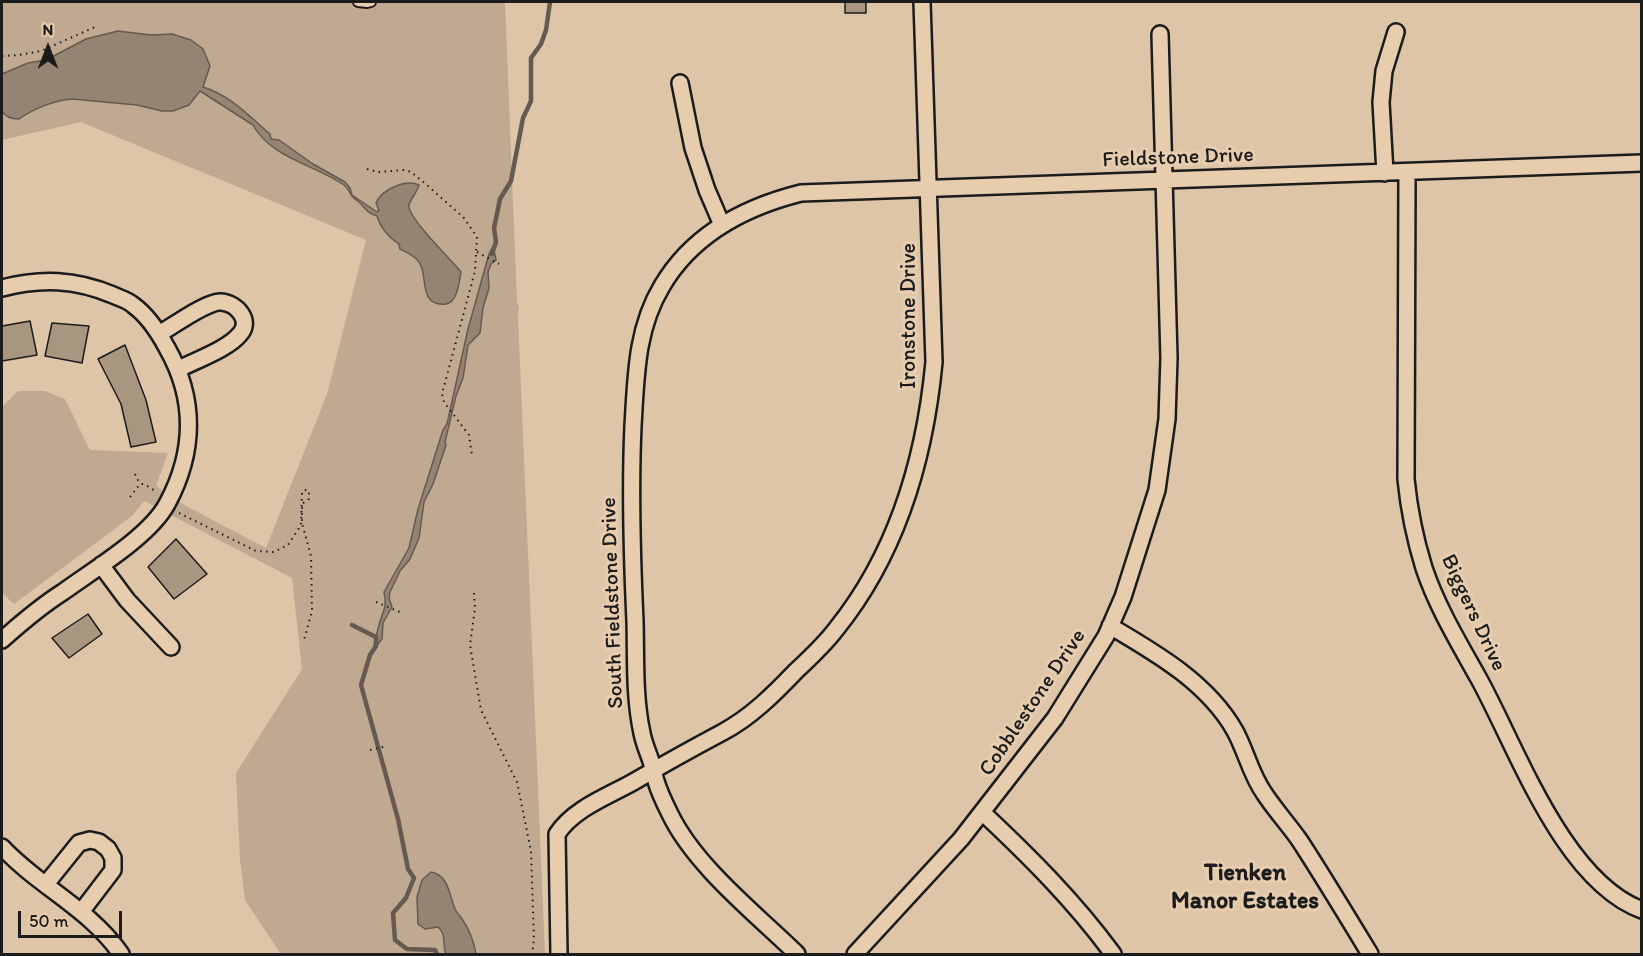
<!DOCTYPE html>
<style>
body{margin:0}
#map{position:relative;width:1643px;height:956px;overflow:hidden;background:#dfc5a8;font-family:Itim,sans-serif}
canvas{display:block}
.frame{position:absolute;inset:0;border:3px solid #1c1c1c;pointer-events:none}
.north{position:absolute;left:18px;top:18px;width:60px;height:60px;-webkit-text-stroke:4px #e7ccae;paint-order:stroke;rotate:0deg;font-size:16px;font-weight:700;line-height:24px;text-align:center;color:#1c1c1c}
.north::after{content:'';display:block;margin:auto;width:21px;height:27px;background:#1c1c1c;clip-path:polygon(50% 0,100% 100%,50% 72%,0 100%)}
.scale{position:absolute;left:18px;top:911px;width:104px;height:27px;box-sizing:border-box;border:3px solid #1c1c1c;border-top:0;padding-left:8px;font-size:18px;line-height:21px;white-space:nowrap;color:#1c1c1c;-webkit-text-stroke:4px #e7ccae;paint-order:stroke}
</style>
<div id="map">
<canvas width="1643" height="956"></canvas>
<div class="frame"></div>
<div class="north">N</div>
<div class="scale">50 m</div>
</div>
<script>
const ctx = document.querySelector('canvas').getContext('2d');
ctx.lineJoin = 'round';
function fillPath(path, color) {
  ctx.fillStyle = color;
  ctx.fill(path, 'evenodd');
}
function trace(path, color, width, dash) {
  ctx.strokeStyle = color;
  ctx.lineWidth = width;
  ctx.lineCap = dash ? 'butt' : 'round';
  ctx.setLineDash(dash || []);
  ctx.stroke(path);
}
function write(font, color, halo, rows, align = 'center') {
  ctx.font = font + ' Itim,sans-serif';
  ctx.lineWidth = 6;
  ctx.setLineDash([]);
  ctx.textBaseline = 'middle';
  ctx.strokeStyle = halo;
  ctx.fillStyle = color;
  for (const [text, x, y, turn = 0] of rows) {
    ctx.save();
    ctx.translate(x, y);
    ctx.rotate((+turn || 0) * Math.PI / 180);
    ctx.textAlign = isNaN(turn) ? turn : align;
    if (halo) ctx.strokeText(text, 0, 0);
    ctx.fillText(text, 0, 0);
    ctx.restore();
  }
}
const green = new Path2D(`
 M2,2H505L517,302L519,307L518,316L545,954H281L245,900L240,860L236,773L302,669L292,578L144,501L132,516L14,604L2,593V407L18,391H45L65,399L90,450L168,453L156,486L186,506L266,548L327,394L366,240L81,122L2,140Z`);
const water = new Path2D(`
 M118,31L151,35L172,34L191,40L203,49L210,66L203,87C230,95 250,117 270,134L271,139L279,140L313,164L345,182L350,188L352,195L377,212L379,210L376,203C382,189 406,179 419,185C418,191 411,198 409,205C406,216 453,262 461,272C459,281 458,302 446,304C417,307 429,275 419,262C415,256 406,252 400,249L399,244C389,238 380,227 377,216C367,213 366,209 359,202C355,198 356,201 352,196C349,192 349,189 344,185C315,165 271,158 253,125L200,91L189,105L173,111H162L137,105L72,99C55,100 33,109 19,119C12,119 5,117 2,111V74L28,63L46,60L86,39Z
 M493,246L496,260L491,264L488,272L489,288L483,308L480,333L468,345L463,378L456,396L445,442L446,445L433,484L424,502L419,538L410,559L400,571L390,592L389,598L392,607L383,623L382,639L378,644L374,645C376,638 377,632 379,625C382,611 388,609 384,592L409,548L418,509L443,430L447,424L468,329L489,254Z
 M431,872C450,875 449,898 456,911C457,913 461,917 462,919C469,929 474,942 476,954H446C442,944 447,935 438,927L425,929L418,924L417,897L422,880Z`);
const stream = new Path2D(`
 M492,254L496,242L494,228L500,199L511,181L523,118L531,101V58L541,44L546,30L550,2
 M352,625L376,637V646L370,655L361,685L398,819L408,869L414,878L406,898L393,913L395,940L407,949L435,950L437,954`);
const building = new Path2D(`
 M845,2H866V13H845Z
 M30,321L37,355L2,361V326Z
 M52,323L89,326L82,363L45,356Z
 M125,345L146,400L156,442L131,447L121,404L98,359Z
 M176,539L207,574L174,599L148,567Z
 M88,614L102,634L69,658L52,638Z`);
const path = new Path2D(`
 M2,56L19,55L41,51L95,27
 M367,169L378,172L404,170L411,172L427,185L464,218L477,237L475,271L442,394L444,402L469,435L472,455
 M477,252L499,264
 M135,474L140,484
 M130,497L140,484H144L157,492
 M179,513L256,551L274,552L288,545L301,525L302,492L305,490L309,491V499L302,504V523L311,556L312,611L304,640
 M474,593L475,608L470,645L481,710L517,782L531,851L534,940L532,954
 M376,602L400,612
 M370,750L387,746`);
const service = new Path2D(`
 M358,2L367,3L371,2`);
const minor = new Path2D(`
 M680,83L693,148L707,190L722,225
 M1385,173L1381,102L1384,71L1396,32
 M1407,173L1406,479C1409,509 1415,539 1424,568C1437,607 1459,643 1479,679C1517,748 1563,881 1642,910
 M2,288C41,278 75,279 113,295C119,298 128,300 133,305C147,315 159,333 167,348C196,399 195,452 167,504C149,537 93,570 63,592C41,606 21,623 2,640
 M159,334C173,326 207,301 221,302C237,303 252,321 240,334C228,349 196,360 179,369
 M101,565L127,600L171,647
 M1110,626C1156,653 1208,683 1235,731C1246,751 1251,775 1264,793C1275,810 1289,825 1300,841C1324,878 1347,916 1370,954
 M982,812C1030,857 1075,902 1113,954
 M2,847C38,886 90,909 121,954
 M46,884L79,843L90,840L99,842L108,849L113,858V870L81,912
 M559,954L557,834C574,808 609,796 635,781C664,764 693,748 723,732C751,717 774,694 796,671C810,658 825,644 837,628C897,553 925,457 934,362L922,2
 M797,954C756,914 695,866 670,814C665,804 659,792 656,781C654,777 655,772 653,768C650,756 644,745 642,733C634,697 636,657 635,621C632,556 630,491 633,426C636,377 636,329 662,286C692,235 745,207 801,193L1642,163
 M855,954L961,839L1055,718L1106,636L1123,597L1157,490L1167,419L1169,358L1160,34`);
const streetNames = [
 ["Fieldstone Drive",1178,158,-2],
 ["Ironstone Drive",909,316,-90],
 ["South Fieldstone Drive",613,603,-92],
 ["Biggers Drive",1473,613,65],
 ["Cobblestone Drive",1033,703,-56]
];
const neighbourhoodNames = [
 ["Tienken",1245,874],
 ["Manor Estates",1245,902]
];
fillPath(green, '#bfa991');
fillPath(water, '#958472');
trace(water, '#655a50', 1.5);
trace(stream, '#655a50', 4.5);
fillPath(building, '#a89681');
trace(building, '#1c1c1c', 1.5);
trace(service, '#1c1c1c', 12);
trace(minor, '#1c1c1c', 20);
trace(path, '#1c1c1c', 2, [1.5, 4.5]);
trace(service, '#e7ccae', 8);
trace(minor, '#e7ccae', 15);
write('22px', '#1c1c1c', '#e7ccae', streetNames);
write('bold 24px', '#1c1c1c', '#e7ccae', neighbourhoodNames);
</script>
